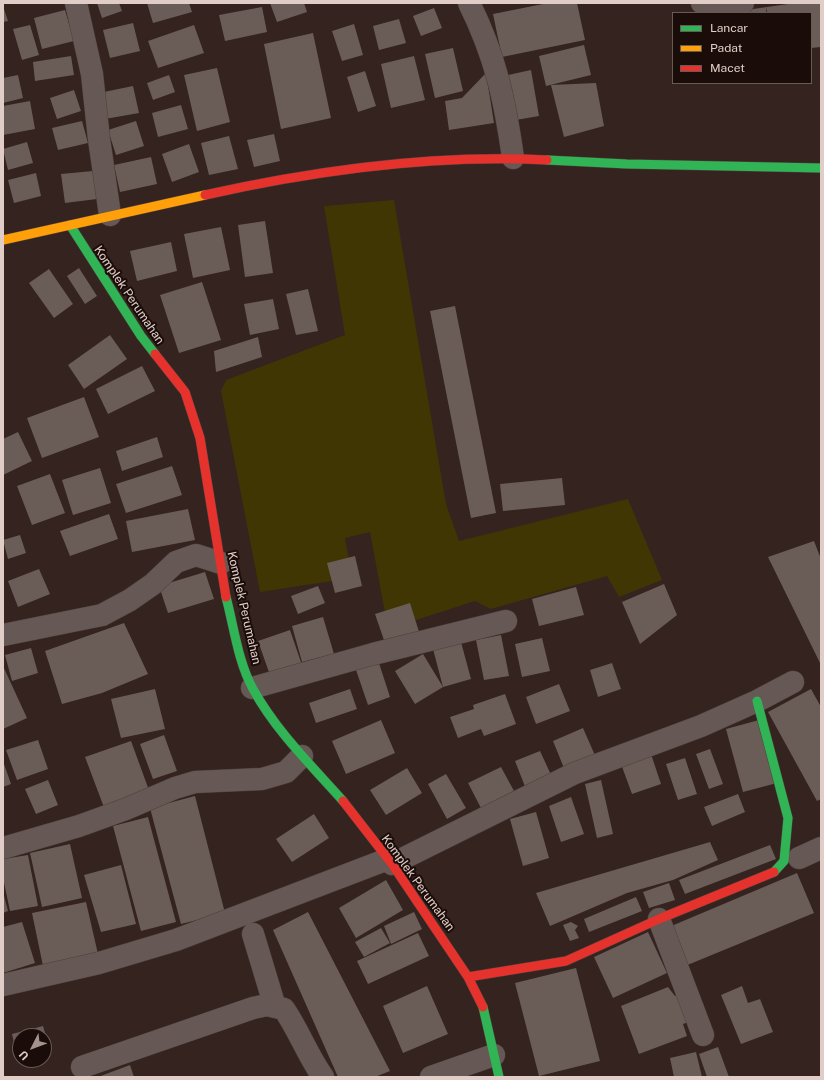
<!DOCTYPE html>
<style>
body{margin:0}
#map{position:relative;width:824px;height:1080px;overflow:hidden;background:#34231f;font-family:"Public Sans",sans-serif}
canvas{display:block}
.frame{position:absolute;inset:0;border:4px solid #e1cdc7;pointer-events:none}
.legend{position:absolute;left:672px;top:12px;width:140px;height:72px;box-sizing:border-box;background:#1a0d09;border:1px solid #6a5a55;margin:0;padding:5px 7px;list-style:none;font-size:12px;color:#e1cdc7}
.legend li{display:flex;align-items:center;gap:8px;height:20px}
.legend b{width:20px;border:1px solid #6a5a55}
.north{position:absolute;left:12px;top:1028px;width:40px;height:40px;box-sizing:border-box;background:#1a0d09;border:1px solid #6a5a55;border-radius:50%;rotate:228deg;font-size:11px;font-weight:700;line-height:16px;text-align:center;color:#e1cdc7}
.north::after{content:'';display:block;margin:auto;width:14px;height:18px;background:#a4928c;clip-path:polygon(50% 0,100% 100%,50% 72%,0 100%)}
</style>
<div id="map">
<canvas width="824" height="1080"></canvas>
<div class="frame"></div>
<ul class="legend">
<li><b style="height:5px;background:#30b455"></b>Lancar</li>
<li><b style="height:5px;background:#ff9f0a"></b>Padat</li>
<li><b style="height:5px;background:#e5322d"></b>Macet</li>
</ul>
<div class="north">U</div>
</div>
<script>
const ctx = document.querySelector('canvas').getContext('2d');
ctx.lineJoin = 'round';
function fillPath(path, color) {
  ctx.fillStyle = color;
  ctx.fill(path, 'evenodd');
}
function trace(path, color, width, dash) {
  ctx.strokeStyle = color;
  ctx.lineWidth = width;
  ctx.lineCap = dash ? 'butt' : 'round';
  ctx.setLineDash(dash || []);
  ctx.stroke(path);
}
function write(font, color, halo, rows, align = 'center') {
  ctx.font = font + ' "Public Sans",sans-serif';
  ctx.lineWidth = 4;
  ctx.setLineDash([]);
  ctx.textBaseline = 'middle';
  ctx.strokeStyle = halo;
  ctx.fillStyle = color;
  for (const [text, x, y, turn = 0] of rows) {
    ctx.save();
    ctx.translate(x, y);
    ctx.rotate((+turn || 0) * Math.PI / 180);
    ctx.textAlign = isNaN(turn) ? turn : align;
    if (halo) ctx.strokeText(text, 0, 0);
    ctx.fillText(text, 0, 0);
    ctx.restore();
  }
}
const green = new Path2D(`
 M394,200L446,504L459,541L628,499L662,580L619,597L607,576L491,609L475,601L388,629L370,532L345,538L352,578L260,592L221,391L226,380L345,335L324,206Z`);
const building = new Path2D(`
 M97,3H119L122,11L102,18Z
 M147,3H189L192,12L153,23Z
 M270,3H304L307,12L277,22Z
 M548,3H577L585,40L502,57L493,14Z
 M795,3H821V47L811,48V13H767V7L766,13H732V12Z
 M3,6L8,21L3,22Z
 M262,7L267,32L225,41L219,15Z
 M434,8L442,28L421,36L413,16Z
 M65,10L74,41L42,49L34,18Z
 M399,19L406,43L379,50L373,26Z
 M133,23L140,51L110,58L103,30Z
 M354,24L363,55L342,61L332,31Z
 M30,25L39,55L22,60L13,29Z
 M194,25L204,53L158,68L148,41Z
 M313,33L331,118L281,129L264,44Z
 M584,45L591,75L546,86L539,56Z
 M453,48L463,91L435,98L425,54Z
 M71,56L74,75L35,81L33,62Z
 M414,56L425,100L391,108L381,64Z
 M217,68L230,122L197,131L184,75Z
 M531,70L539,116L516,120L508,75Z
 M365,71L376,106L358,112L347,77Z
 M486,73L494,123L449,130L445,101L462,98Z
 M18,75L23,98L3,103V78Z
 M169,75L175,92L153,100L147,83Z
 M596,83L604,126L564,137L551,85Z
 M133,86L139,113L105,119L99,93Z
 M74,90L81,111L57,119L50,98Z
 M30,101L35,129L3,135V106Z
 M181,105L188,129L158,137L152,113Z
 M82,121L88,143L58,150L52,128Z
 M136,121L144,146L116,155L108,130Z
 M274,134L280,161L254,167L247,140Z
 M229,136L238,169L209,175L201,143Z
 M27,142L33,163L8,170L3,149Z
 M189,144L199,172L172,182L162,154Z
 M151,157L157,184L120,192L114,165Z
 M93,171L97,199L65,203L61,174Z
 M36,173L41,196L14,203L8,180Z
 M265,221L273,273L245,277L238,225Z
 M221,227L230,270L193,278L184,234Z
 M171,242L177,271L137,281L130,251Z
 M79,268L97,296L85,304L67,276Z
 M49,269L73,304L54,318L29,283Z
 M202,282L221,340L179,353L160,295Z
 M308,289L318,331L296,335L286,294Z
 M273,299L279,329L250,335L244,304Z
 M455,306L496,513L471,518L430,311Z
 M110,335L127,359L84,389L68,365Z
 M258,337L262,357L216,372L214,351Z
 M142,366L155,391L108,414L96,389Z
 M84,397L99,437L42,458L27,418Z
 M18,432L32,461L3,475V439Z
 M157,437L163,457L122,471L116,451Z
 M172,466L182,495L126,513L116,484Z
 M100,468L111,503L73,515L62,480Z
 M50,474L65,513L32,525L17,486Z
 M562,478L565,505L503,511L500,484Z
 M188,509L195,540L132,552L126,521Z
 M109,514L118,539L70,556L60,531Z
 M20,535L26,553L8,559L3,540Z
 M814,541L821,559V665L768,557Z
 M355,556L362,586L335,593L327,563Z
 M39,569L50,594L18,607L8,581Z
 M205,572L214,599L168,613L159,586Z
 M664,584L677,615L640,644L622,602Z
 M318,586L325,603L298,614L291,596Z
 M576,587L584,615L539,626L532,599Z
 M410,603L420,635L386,646L375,614Z
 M323,617L334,654L302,662L292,626Z
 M124,623L148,674L102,693L62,704L45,651Z
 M290,630L303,668L271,678L258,641Z
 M501,635L509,676L484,680L476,640Z
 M542,638L550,671L522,677L515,644Z
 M461,642L471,679L443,687L433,649Z
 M31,648L38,673L12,681L5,655Z
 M423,654L443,687L415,704L395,671Z
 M378,660L390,697L368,705L355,667Z
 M612,663L621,689L598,697L590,670Z
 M3,666L27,718L3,729Z
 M559,684L570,711L536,724L526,697Z
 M155,689L165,729L121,738L111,699Z
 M350,689L357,709L316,723L309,703Z
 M811,689L821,707V799L817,801L768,712Z
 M505,694L516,724L484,736L481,729L458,738L450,717L474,709L473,705Z
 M381,720L395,753L346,774L332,741Z
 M759,720L777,783L743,792L726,729Z
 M583,728L597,760L566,773L553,741Z
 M164,735L177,771L153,779L140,744Z
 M38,740L48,769L17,780L6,750Z
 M131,741L150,793L105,810L85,757Z
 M710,749L723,784L709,789L696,754Z
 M540,751L552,777L526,789L515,761Z
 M651,754L661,784L632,794L621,764Z
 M685,758L697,794L678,800L666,764Z
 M3,761L11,784L3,787Z
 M501,767L514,791L481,808L468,783Z
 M407,768L422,793L386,815L370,790Z
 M446,774L466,808L447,819L428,784Z
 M48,780L58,805L36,814L25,789Z
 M601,780L613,834L597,838L585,784Z
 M738,794L745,812L712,826L704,807Z
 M195,796L225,913L181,924L150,808Z
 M571,797L584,834L561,842L549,806Z
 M536,812L549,858L523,866L510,819Z
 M314,814L329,838L292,862L276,839Z
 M148,817L176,922L141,931L113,826Z
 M710,842L718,860L673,880L627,893L550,926L536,893Z
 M70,844L82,898L42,907L30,853Z
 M770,845L776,859L685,894L679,880Z
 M28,855L38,906L10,911L3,878V859Z
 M121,865L136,924L101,932L84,875Z
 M797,873L814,913L685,966L669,927Z
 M386,880L403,910L356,938L339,908Z
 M669,883L675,900L649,908L643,892Z
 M3,892L8,911L3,913Z
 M636,897L642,911L589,932L584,919Z
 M86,902L98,954L43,966L32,913Z
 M308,912L390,1071L375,1077H338L273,930Z
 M414,912L422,929L391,944L384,926Z
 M22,922L35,963L3,973V927Z
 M571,922L578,926L575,930L579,938L570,941L563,925Z
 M381,928L390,943L364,957L355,942Z
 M648,932L667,973L613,998L594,957Z
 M418,933L429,956L368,984L357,961Z
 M576,968L600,1061L539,1076L515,983Z
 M427,986L448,1034L403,1053L383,1006Z
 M742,986L748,1003L760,999L773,1032L741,1044L721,995Z
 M668,987L675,996L684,992L694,1020L683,1024L687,1036L639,1054L621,1006Z
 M43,1026L48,1043L44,1044V1036H20V1050L16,1051L12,1034Z
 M718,1047L729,1077H707L699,1054Z
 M696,1052L702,1077H674L670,1058Z
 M130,1065L134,1077H98Z`);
const street = new Path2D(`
 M76,3L92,74L99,139L110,215
 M469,3C495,55 505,100 513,158
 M702,3L713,8L743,3
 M3,635L102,615L130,600L153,584L176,562L196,555L221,563
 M252,688L373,654L506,621
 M3,848L79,826L126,809L175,788L195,782L262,779L286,772L302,756
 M799,858L821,848
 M392,864L575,773L701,726L757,701L793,682
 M659,919L703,1035
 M253,934L275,1007
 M3,985L99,963L176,940L388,859
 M82,1067L253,1008L267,1005L284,1009C299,1031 308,1056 323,1077
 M431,1077L494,1055`);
const fast = new Path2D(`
 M547,160L627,164L821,168
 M70,225L141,336L155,354
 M226,597C234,627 238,662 253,689C276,731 311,765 343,801
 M757,701L788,818L784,861L774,872
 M483,1007L499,1077`);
const slow = new Path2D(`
 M3,240L205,195`);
const jam = new Path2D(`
 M205,195C317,170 433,154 547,160
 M155,354L185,392L200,438L226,597
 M343,801L392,864L468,977L483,1007
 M468,977L566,961L659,919L774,872`);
const streetNames = [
 ["Komplek Perumahan",129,295,56],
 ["Komplek Perumahan",244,608,77],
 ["Komplek Perumahan",418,883,54]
];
fillPath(green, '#403604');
fillPath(building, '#6a5d57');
trace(street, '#4e3f3c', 23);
trace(fast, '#4e3f3c', 10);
trace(slow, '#4e3f3c', 10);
trace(jam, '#4e3f3c', 10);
trace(street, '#655855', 22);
trace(fast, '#30b455', 9);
trace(slow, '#ff9f0a', 9);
trace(jam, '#e5322d', 9);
write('12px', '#e1cdc7', '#1a0d09', streetNames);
</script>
